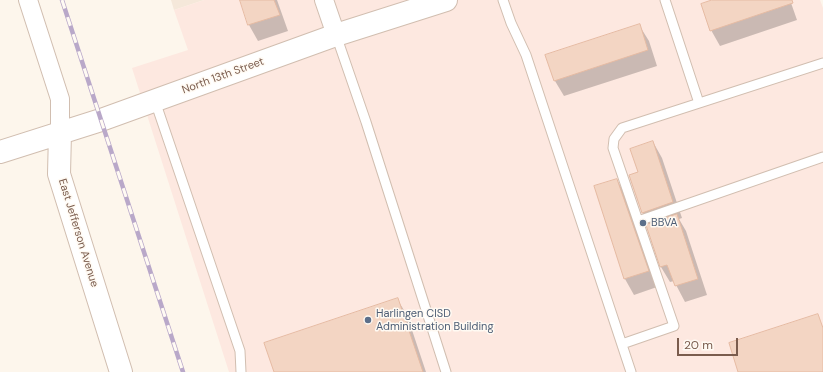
<!DOCTYPE html>
<style>
body{margin:0}
#map{position:relative;width:823px;height:372px;overflow:hidden;background:#fdf6ec;font-family:"DM Sans",sans-serif}
canvas{display:block}
.scale{position:absolute;left:677px;top:338px;width:61px;height:18px;box-sizing:border-box;border:2px solid #7a5c4d;border-top:0;padding-left:5px;font-size:12px;line-height:14px;white-space:nowrap;color:#7a5c4d;-webkit-text-stroke:3px #fffaf3;paint-order:stroke}
</style>
<div id="map">
<canvas width="823" height="372"></canvas>
<div class="scale">20 m</div>
</div>
<script>
const ctx = document.querySelector('canvas').getContext('2d');
ctx.lineJoin = 'round';
function fillPath(path, color) {
  ctx.fillStyle = color;
  ctx.fill(path, 'evenodd');
}
function trace(path, color, width, dash) {
  ctx.strokeStyle = color;
  ctx.lineWidth = width;
  ctx.lineCap = dash ? 'butt' : 'round';
  ctx.setLineDash(dash || []);
  ctx.stroke(path);
}
function write(font, color, halo, rows, align = 'center') {
  ctx.font = font + ' "DM Sans",sans-serif';
  ctx.lineWidth = 3;
  ctx.setLineDash([]);
  ctx.textBaseline = 'middle';
  ctx.strokeStyle = halo;
  ctx.fillStyle = color;
  for (const [text, x, y, turn = 0] of rows) {
    ctx.save();
    ctx.translate(x, y);
    ctx.rotate((+turn || 0) * Math.PI / 180);
    ctx.textAlign = isNaN(turn) ? turn : align;
    if (halo) ctx.strokeText(text, 0, 0);
    ctx.fillText(text, 0, 0);
    ctx.restore();
  }
}
const residential = new Path2D(`
 M171,0H204L174,10Z`);
const commercial = new Path2D(`
 M204,0H820L823,8V372H229L132,68L188,50L174,10Z`);
const shadow = new Path2D(`
 M241,0H277L288,31L258,41L249,25Z
 M715,0H790L797,20L720,46L711,30Z
 M639,25L649,41L657,66L564,96L555,81Z
 M653,142L662,158L682,218L679,219L686,231L707,295L685,302L674,281L670,282L661,267L649,224L643,213L630,176L639,173Z
 M617,180L626,196L657,287L634,295L625,279L595,187Z
 M397,299L407,315L426,372H275Z`);
const building = new Path2D(`
 M240,0H274L280,15L248,25Z
 M712,0H792L793,3L710,31L701,4Z
 M640,24L648,50L554,81L545,55Z
 M653,141L673,202L642,213L629,175L638,172L630,149Z
 M617,179L649,271L624,279L594,186Z
 M677,214L698,279L675,286L667,265L660,267L646,225Z
 M398,298L423,372H274L264,343Z
 M818,314L823,328V372H738L729,343Z`);
const service = new Path2D(`
 M503,0L511,23L526,55L631,372
 M665,0L699,103
 M336,35L366,122L446,372
 M155,101L240,351L241,372
 M638,221L823,157
 M622,344L674,326L613,148L614,139L622,128L823,63`);
const minor = new Path2D(`
 M28,0L60,99V133
 M324,0L336,35`);
const tertiary = new Path2D(`
 M60,133L59,174L121,372
 M0,152L101,120L336,35L446,0`);
const rail = new Path2D(`
 M62,0L183,372`);
const markers = [
 [643,223,4,"#5c6f8a"],
 [368,320,4,"#5c6f8a"]
];
const streetNames = [
 ["North 13th Street",223,76,-20],
 ["East Jefferson Avenue",78,233,73]
];
const serviceNames = [
 ["BBVA",651,223],
 ["Harlingen CISD",376,314],
 ["Administration Building",376,327]
];
fillPath(residential, '#f5e8da');
fillPath(commercial, '#fde8e0');
fillPath(shadow, '#0003');
fillPath(building, '#f3d5c3');
trace(building, '#e6bba3', 1);
trace(service, '#d1beb0', 11);
trace(minor, '#d1beb0', 20);
trace(tertiary, '#d1beb0', 24);
trace(service, '#fff', 9);
trace(minor, '#fff', 18);
trace(tertiary, '#fff', 22);
trace(rail, '#b9a8c9', 4.5);
trace(rail, '#fffaf3', 3, [9]);
for (const [x, y, r, color] of markers) {
  const dot = new Path2D();
  dot.arc(x, y, r, 0, 2 * Math.PI);
  ctx.fillStyle = color;
  ctx.fill(dot);
  trace(dot, '#fffaf3', 1.5);
}
write('11px', '#7a5c4d', '#fffaf3', streetNames);
write('11px', '#4e5e75', '#fffaf3', serviceNames, 'left');
</script>
